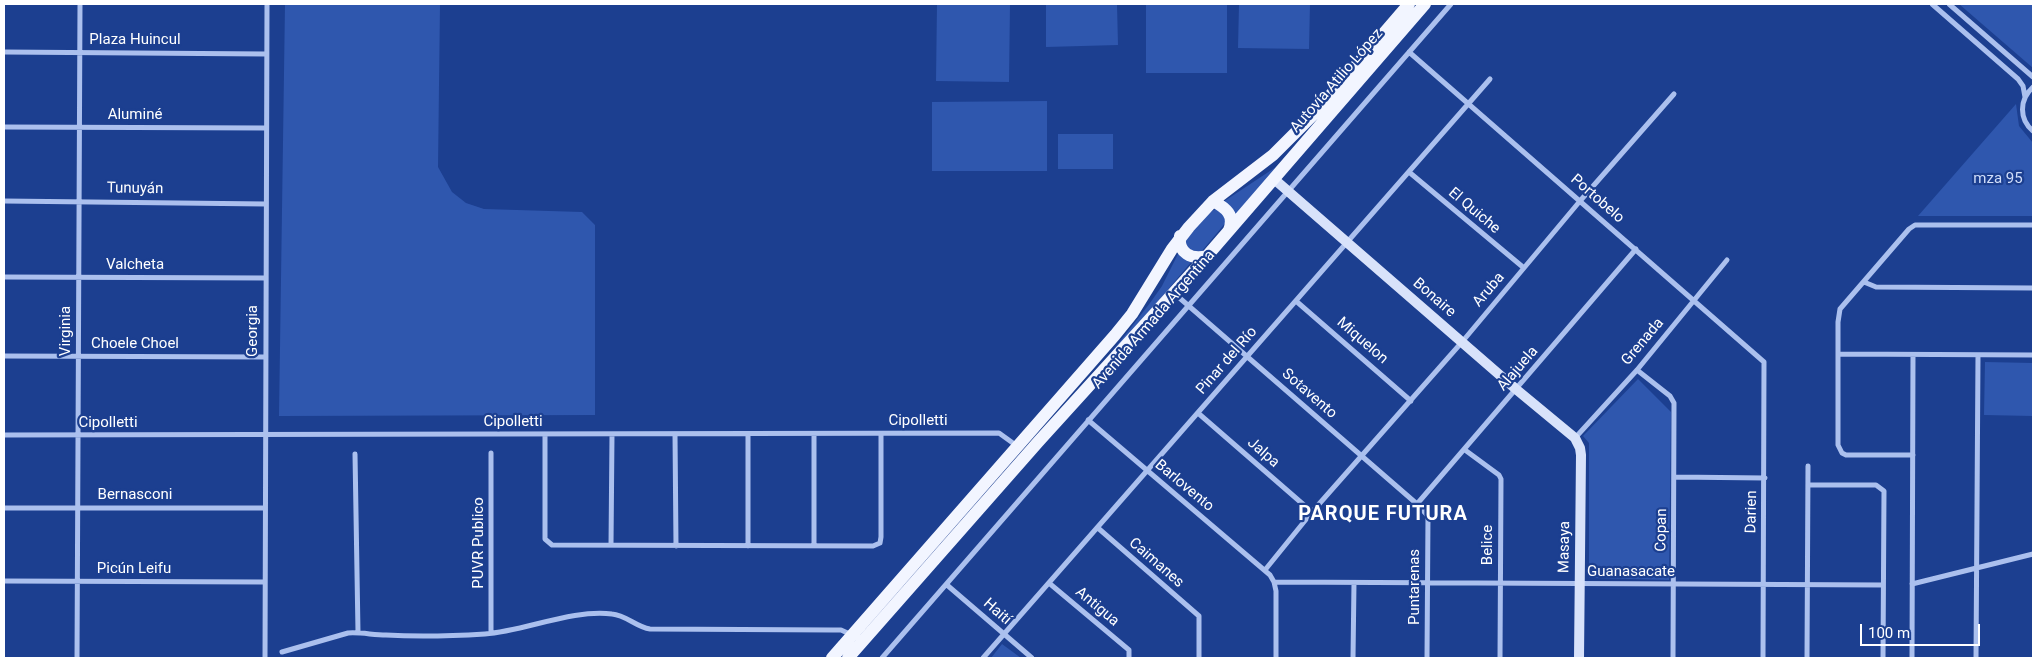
<!DOCTYPE html>
<meta charset="utf-8">
<style>
body{margin:0}
#map{position:relative;width:2037px;height:662px;overflow:hidden;background:#1c3f90;font-family:Roboto,sans-serif}
canvas{display:block}
.frame{position:absolute;inset:0;border:5px solid #fff;pointer-events:none}
.scale{position:absolute;left:1860px;top:624px;width:120px;height:22px;box-sizing:border-box;border:2px solid #fff;border-top:0;padding-left:6px;font-size:15px;line-height:18px;white-space:nowrap;color:#fff;-webkit-text-stroke:4px #1c3f90;paint-order:stroke}
</style>
<div id="map">
<canvas width="2037" height="662"></canvas>
<div class="frame"></div>
<div class="scale">100 m</div>
</div>
<script>
const ctx = document.querySelector('canvas').getContext('2d');
ctx.lineJoin = 'round';
function fillPath(path, color) {
  ctx.fillStyle = color;
  ctx.fill(path, 'evenodd');
}
function trace(path, color, width, dash) {
  ctx.strokeStyle = color;
  ctx.lineWidth = width;
  ctx.lineCap = dash ? 'butt' : 'round';
  ctx.setLineDash(dash || []);
  ctx.stroke(path);
}
function write(font, color, halo, rows, align = 'center') {
  ctx.font = font + ' Roboto,sans-serif';
  ctx.lineWidth = 4.5;
  ctx.setLineDash([]);
  ctx.textBaseline = 'middle';
  ctx.strokeStyle = halo;
  ctx.fillStyle = color;
  for (const [text, x, y, turn = 0] of rows) {
    ctx.save();
    ctx.translate(x, y);
    ctx.rotate((+turn || 0) * Math.PI / 180);
    ctx.textAlign = isNaN(turn) ? turn : align;
    if (halo) ctx.strokeText(text, 0, 0);
    ctx.fillText(text, 0, 0);
    ctx.restore();
  }
}
const green = new Path2D(`
 M285,4H440L438,167L452,192L466,203L484,209L582,212L595,225V415L279,416Z
 M937,4H1010L1009,82L936,81Z
 M1046,4H1117L1118,45L1046,47Z
 M1146,4H1227V73H1146Z
 M1239,4H1310L1309,49L1238,48Z
 M1959,4H2033V68Z
 M1047,101V171H932V102Z
 M2016,104L2019,126L2033,143V216H1918Z
 M1058,134H1113V169H1058Z
 M1276,167L1235,215L1223,202Z
 M1220,208L1227,221L1201,252L1187,249L1185,241C1192,230 1207,210 1220,208Z
 M1179,252L1192,261L1113,355L1111,353L1150,303L1162,286Z
 M1985,362L2033,363V416L1984,415Z
 M1638,379L1671,412L1669,580L1589,578V443L1583,436Z
 M1002,644L1021,658H991Z`);
const street = new Path2D(`
 M1932,4L2018,79L2023,86L2025,97
 M1949,4L2033,77
 M4,52L266,54
 M1409,52L1764,362L1763,658
 M2033,87C2019,100 2019,119 2033,131
 M4,127L266,128
 M1409,172L1524,268
 M4,201L266,204
 M4,277L266,278
 M1864,282L1876,287L2033,288
 M1175,294L1417,504L1428,516L1427,658
 M1296,301L1411,401
 M1838,354L2033,355
 M4,356L266,357
 M1637,370L1670,396L1674,403L1673,658
 M1198,413L1312,512
 M1088,420L1270,575L1274,582L1276,591V658
 M675,434L676,546
 M748,434V546
 M4,435L999,433L1017,446
 M545,435V539L552,545L873,546L880,543L881,537V434
 M1575,438L1637,370L1727,260
 M1465,450L1499,475L1501,479L1500,658
 M491,453V633
 M355,454L358,632
 M1913,455H1846L1842,453L1838,445V322L1840,309L1909,229L1915,225H2033
 M1675,477L1765,478
 M1808,485H1876L1884,491L1883,658
 M1417,504L1636,249
 M4,508H265
 M1098,528L1199,616V658
 M611,545L612,435
 M814,546V434
 M1265,570L1312,512L1462,342L1580,201L1674,94
 M4,581L264,582
 M1274,582L1883,585
 M1049,583L1129,650V658
 M1912,584L2033,554
 M947,585L1032,658
 M282,652L348,633C361,632 373,635 386,635C417,637 453,636 485,634C525,631 572,609 612,614C626,615 636,627 650,629L833,630H841L852,635
 M77,658L80,4
 M265,658L267,4
 M882,658L1451,4
 M983,658L1490,79
 M1353,658L1354,583
 M1807,658L1808,466
 M1912,658L1913,355
 M1976,658L1978,355`);
const secondary = new Path2D(`
 M1274,179L1517,390L1575,438L1580,448L1581,455L1579,658`);
const primary = new Path2D(`
 M1213,201C1226,208 1235,215 1229,230
 M1180,236C1178,253 1191,260 1207,256
 M832,658L1115,335L1132,314L1172,249L1189,227L1213,201L1273,155L1316,112L1409,4
 M848,658L1039,441L1207,256L1425,4`);
const streetNames = [
 ["Plaza Huincul",135,40],
 ["Autovía Atilio López",1337,81,-49],
 ["Aluminé",135,115],
 ["Tunuyán",135,189,1],
 ["Portobelo",1597,199,41],
 ["El Quiche",1474,211,40],
 ["Valcheta",135,265],
 ["Aruba",1489,290,-50],
 ["Bonaire",1434,298,41],
 ["Avenida Armada Argentina",1154,320,-49],
 ["Virginia",66,331,-90],
 ["Georgia",253,331,-90],
 ["Miquelon",1362,341,41],
 ["Grenada",1643,342,-50],
 ["Choele Choel",135,344],
 ["Pinar del Río",1227,361,-49],
 ["Alajuela",1518,369,-49],
 ["Sotavento",1309,394,41],
 ["Cipolletti",918,421],
 ["Cipolletti",513,422],
 ["Cipolletti",108,423],
 ["Jalpa",1263,453,41],
 ["Barlovento",1184,486,40],
 ["Bernasconi",135,495],
 ["Darien",1752,512,-89],
 ["Copan",1662,530,-89],
 ["PUVR Publico",479,543,-90],
 ["Belice",1488,545,-90],
 ["Masaya",1565,547,-89],
 ["Caimanes",1156,563,41],
 ["Picún Leifu",134,569],
 ["Guanasacate",1631,572],
 ["Puntarenas",1415,587,-90],
 ["Antigua",1097,607,40],
 ["Haití",997,612,41]
];
const parkNames = [
 ["mza 95",1998,179]
];
const districtNames = [
 ["PARQUE FUTURA",1383,515]
];
fillPath(green, '#2f57ae');
trace(street, '#abc0ee', 5);
trace(secondary, '#d8e2fa', 10);
trace(primary, '#f2f5ff', 12);
write('15px', '#fff', '#1c3f90', streetNames);
write('15px', '#d1defa', '#1c3f90', parkNames);
ctx.letterSpacing = '1px';
write('bold 20px', '#fff', '#1c3f90', districtNames);
ctx.letterSpacing = '0px';
</script>
